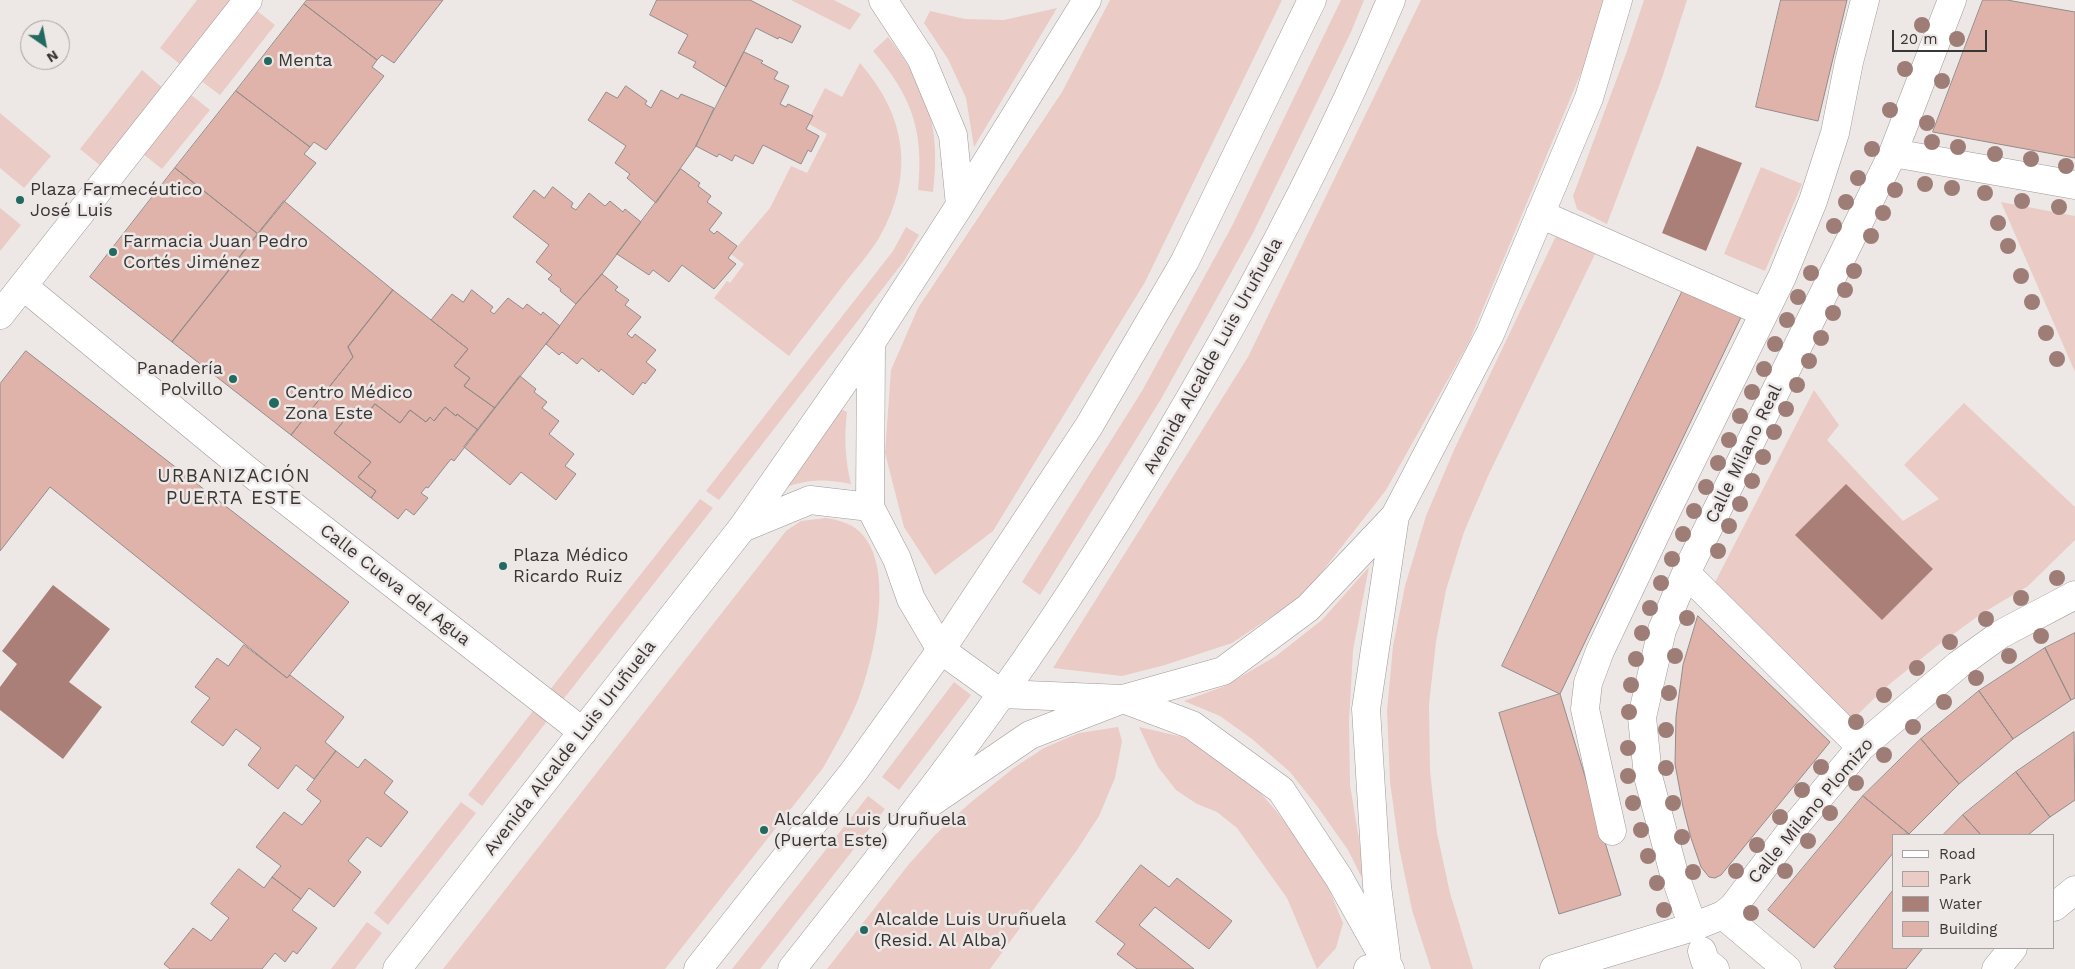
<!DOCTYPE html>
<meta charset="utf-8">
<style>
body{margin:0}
#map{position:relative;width:2075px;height:969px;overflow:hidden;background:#ede8e6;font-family:"Work Sans",sans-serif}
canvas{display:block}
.legend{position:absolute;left:1892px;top:834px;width:162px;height:115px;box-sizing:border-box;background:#ede8e6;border:1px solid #a5a1a0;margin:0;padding:6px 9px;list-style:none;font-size:15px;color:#393636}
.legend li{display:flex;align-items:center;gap:10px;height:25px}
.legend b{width:25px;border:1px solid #a5a1a0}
.north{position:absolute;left:20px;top:20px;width:50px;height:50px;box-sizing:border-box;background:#ede8e6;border:1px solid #a5a1a0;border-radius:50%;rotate:147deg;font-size:14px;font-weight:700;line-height:20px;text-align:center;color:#393636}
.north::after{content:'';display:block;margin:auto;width:18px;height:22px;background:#22695f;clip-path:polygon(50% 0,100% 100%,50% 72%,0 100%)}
.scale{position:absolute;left:1892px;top:30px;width:95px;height:22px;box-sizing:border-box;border:2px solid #393636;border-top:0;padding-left:6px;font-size:15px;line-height:18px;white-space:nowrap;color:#393636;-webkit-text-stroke:4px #ede8e6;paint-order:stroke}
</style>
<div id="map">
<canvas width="2075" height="969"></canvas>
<ul class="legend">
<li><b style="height:6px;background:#fff"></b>Road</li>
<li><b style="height:14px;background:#eacbc5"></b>Park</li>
<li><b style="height:14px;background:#a97f77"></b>Water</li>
<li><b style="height:14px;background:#dfb3aa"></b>Building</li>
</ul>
<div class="north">N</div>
<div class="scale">20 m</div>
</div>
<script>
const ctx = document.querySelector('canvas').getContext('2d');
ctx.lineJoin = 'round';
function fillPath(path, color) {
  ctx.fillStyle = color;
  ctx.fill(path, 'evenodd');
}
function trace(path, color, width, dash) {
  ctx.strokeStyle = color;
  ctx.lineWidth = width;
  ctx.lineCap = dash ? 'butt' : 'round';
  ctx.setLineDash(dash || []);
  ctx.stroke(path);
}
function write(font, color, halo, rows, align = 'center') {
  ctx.font = font + ' "Work Sans",sans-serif';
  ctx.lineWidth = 5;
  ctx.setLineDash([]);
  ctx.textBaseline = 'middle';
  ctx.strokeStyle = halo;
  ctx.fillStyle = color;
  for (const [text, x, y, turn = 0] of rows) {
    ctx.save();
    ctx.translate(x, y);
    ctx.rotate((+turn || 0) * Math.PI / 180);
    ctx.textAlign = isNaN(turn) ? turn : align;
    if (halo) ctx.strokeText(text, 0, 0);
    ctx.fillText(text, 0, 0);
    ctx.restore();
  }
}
const green = new Path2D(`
 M197,0H233L181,65L160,48Z
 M791,0H834L861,14L850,30Z
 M1110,0H1282L1145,282L993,531L935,575L904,527L885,453L891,370L918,308L1062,92Z
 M1341,0H1364L1351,32L1253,233L1161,399L1040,595L1022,582L1142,391L1232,226Z
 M1421,0H1607L1595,39L1469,342L1386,490L1304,595L1232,643L1165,665L1122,676L1053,668L1248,357Z
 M1644,0H1687L1662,78L1607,224L1577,209L1573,196L1626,54Z
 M1057,8L974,147L966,98L948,59L924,23L930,11L965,19L1004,20Z
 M256,10L275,25L220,95L200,80Z
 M888,37C928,88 941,127 933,192L918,190C924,131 912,96 873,51Z
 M860,63C907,117 915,175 879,238C869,254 856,269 844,284C826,308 807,332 789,356L714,298L727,281L730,283L744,264L731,254L770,208L791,166L807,173L827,134L809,124L813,117L811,115L825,88L842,97Z
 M142,70L164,89L102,167L80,149Z
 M190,94L210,110L162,169L143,154Z
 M0,113L51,156L24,188L0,168Z
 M1761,167L1802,184L1765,271L1724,254Z
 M2001,202L2075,216V372Z
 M0,208L21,225L0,251Z
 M906,227L919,235L904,261L719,500L706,491L893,251Z
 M1568,232L1598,248L1488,476L1464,532L1446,590L1436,642L1429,704L1430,771L1437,833L1450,893L1473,969H1431L1412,910L1399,847L1390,782L1387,711L1393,646L1405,586L1426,516L1454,450L1555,238Z
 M1814,390L1839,425L1827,440L1903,521L1939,499L1904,465L1964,403L2075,507V540L2028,586L1981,614L1937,646L1886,687L1850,722L1712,588Z
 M841,409L847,412C844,437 845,459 851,484C826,479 811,479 786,487Z
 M700,499L713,508L562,701L549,691Z
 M826,518C838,520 851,523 860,532C896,567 874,658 858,700C848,724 836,745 823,768L665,969H443L786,531L801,521Z
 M1369,567L1353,650L1349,721L1350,785L1367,888L1348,850L1317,806L1290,772L1252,739L1220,716L1184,701L1225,686L1276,656L1322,620Z
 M954,682L971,695L899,790L882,777Z
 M536,707L550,717L482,806L468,795Z
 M1118,727L1122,741L1115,778L1099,816L1077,850L990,969H827L909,864L936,834L970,803L1015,767L1044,748L1079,733Z
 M1139,727L1183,737L1215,755L1259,791L1293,831L1326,882L1343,923L1336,948L1317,969L1287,898L1237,828L1217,812L1197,804L1176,790L1158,767Z
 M868,796L885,809L760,969H732Z
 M461,802L476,813L388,925L374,913Z
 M367,922L382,933L355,969H331Z`);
const water = new Path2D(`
 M1697,146L1742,163L1706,251L1662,233Z
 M1846,484L1933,569L1882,620L1795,535Z
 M53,585L110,629L69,682L102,707L63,759L0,710V687L17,664L2,651Z`);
const building = new Path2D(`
 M307,0H443L394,63L382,55L377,60L304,4Z
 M657,0H750L801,26L792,43L779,37L778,39L756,28L726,87L693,67L696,62L678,53L688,35L650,15Z
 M1781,0H1847L1818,121L1756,107Z
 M1983,0H2007L2075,12V158L1933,132Z
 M304,4L377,60L372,67L384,76L326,150L314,142L310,147L236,91Z
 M744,52L763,61L761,63L778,72L774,79L789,86L780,104L786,107L788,104L813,116L806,129L819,136L811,152L808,150L801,164L763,145L753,164L735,155L732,161L719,154L717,157L696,146Z
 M626,86L647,101L645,104L651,108L661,90L678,99L681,94L714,108L696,146L656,203L627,178L630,174L615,163L626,146L588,120L606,92L617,98Z
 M236,91L310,147L304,154L316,163L258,234L175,168Z
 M175,168L258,234L172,342L90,277Z
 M681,169L700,183L698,186L711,196L707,202L722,213L709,230L714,234L717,231L737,246L728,258L736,264L714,289L682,265L669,282L653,270L649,275L617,254Z
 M553,187L573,203L571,207L576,210L589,193L605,206L610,201L623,212L625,209L641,222L602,274L576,304L560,291L561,289L548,279L552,275L536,262L549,245L513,217L534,190L544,198Z
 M284,201L393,290L348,347L353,357L291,435L172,342Z
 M602,274L618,287L615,290L629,300L625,305L641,317L627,334L632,338L635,334L656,350L646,362L656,370L645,384L643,382L633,395L601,369L599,372L582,358L577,364L562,352L559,355L546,344L576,304Z
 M393,290L468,349L454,366L470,378L464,386L495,408L478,430L457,414L456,416L445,407L434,421L430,417L426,422L410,410L400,423L375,404L366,415L354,408L334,433L371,462L358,477L376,491L371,498L291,435L353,357L348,347Z
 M472,290L493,307L490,311L494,314L508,298L523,309L527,304L541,315L543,312L560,326L495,408L464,386L470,378L454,366L468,349L431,320L452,294L463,302Z
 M1683,290L1741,317L1560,694L1502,666Z
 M26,351L349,602L287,678L50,487L0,551V384Z
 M520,376L536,389L534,392L547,402L542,408L559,421L549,434L574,454L565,466L576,474L556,500L521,472L510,485L464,447Z
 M375,404L400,423L410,410L426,422L430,417L434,421L445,407L456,416L457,414L478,430L454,461L451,459L428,488L426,487L421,493L428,498L414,515L406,509L398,519L371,498L376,491L358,477L371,462L334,433L354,408L366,415Z
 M1698,616L1830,742L1721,875L1715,878L1709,877L1701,867L1691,838L1683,807L1675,764L1676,717L1683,665Z
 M2075,633V698L2071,700L2045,648Z
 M244,645L287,678L290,675L344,717L325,742L336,751L314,779L296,765L278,789L248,765L261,748L236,729L223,746L191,722L210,698L195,687L217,658L228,666Z
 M2045,648L2071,700L2013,739L1979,691Z
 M1979,691L2013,739L1959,784L1921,739Z
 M1560,694L1621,895L1559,914L1499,713Z
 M2074,732L2075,800L2050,817L2016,772Z
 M1921,739L1959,784L1909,834L1863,796Z
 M336,751L358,768L365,759L393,781L384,793L408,812L381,847L367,837L348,861L361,872L334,907L309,888L301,899L272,877L281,866L256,847L284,812L302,825L321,801L307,790Z
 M2016,772L2050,817L2028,835H1981L1963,815Z
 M1863,796L1909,834L1894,835V852L1814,948L1768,910Z
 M1963,815L1981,835H1943Z
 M1141,865L1169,887L1177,878L1232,921L1209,949L1155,907L1139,925L1194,969H1137L1117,954L1125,944L1096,922Z
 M239,869L264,888L272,877L301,899L292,910L317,928L297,954L293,951L285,962L275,953L262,969H170L164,964L193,928L211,941L229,918L211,904Z
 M1894,889V948H1923L1906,969H1836L1834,967Z`);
const minor = new Path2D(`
 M883,0L921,58L953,135L960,205
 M1893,153L2075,185
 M1540,214L1763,312
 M23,286L247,470L583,732
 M0,315L248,0
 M871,343L870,507L897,559L911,599L941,650L1002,694L1123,699L1192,725L1281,790L1339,878L1390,969
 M742,528L810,500L870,507
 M1686,573L1861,747
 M917,812L1030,735L1123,699L1223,671L1308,608L1395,516L1490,334L1589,98L1618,0
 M1612,831L1585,709L1588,683L1600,651L1666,512L1782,277L1813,201L1835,133L1849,62L1865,0
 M2054,907L2075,890
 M1723,915L1787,969
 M1693,927L1673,870L1648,776L1642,717L1662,630L1686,573L1893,153L1952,0
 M1702,951L1705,961L1715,969
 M397,969L742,528L871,343L960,205L1087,0
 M1368,969L1387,963L1377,886L1366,709L1395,516
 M1554,969L1693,927L1723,915L1733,907L1791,831L1861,747L1958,665L2001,634L2075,595
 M1996,969L2013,948`);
const major = new Path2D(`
 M698,969L855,770L941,650L1089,426L1185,261L1312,0
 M792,969C863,879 934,789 1001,695C1070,599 1133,497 1192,395C1266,267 1334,137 1391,0`);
const trees = [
 [1922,25],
 [1957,39],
 [1905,69],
 [1942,81],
 [1890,110],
 [1927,123],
 [1932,142],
 [1958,147],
 [1872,149],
 [1995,154],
 [2031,159],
 [2066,166],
 [1858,178],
 [1925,184],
 [1952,188],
 [1895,190],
 [1985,193],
 [2022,201],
 [1846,202],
 [2059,207],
 [1883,213],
 [1998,223],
 [1834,226],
 [1871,236],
 [2008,246],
 [1854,271],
 [1811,273],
 [2021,276],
 [1845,290],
 [1798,297],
 [2032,302],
 [1833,313],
 [1787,320],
 [2046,333],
 [1821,338],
 [1775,344],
 [2057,359],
 [1809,361],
 [1764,369],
 [1797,385],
 [1752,392],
 [1786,409],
 [1740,416],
 [1774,432],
 [1729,440],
 [1763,457],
 [1718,463],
 [1752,481],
 [1706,487],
 [1740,504],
 [1694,511],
 [1729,526],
 [1683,534],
 [1718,551],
 [1672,559],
 [2057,578],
 [1661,583],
 [2021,598],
 [1650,608],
 [1687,618],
 [1986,619],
 [1642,633],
 [2041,636],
 [1950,642],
 [1675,656],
 [2009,656],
 [1636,659],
 [1917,668],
 [1976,678],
 [1631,685],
 [1669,693],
 [1884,695],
 [1944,702],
 [1629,712],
 [1856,722],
 [1913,727],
 [1666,730],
 [1628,748],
 [1884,755],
 [1821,767],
 [1666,768],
 [1628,776],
 [1856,783],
 [1802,790],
 [1633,803],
 [1673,803],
 [1830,813],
 [1780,817],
 [1641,830],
 [1682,837],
 [1808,841],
 [1757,845],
 [1648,856],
 [1736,871],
 [1785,871],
 [1693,872],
 [1657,883],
 [1664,910],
 [1751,913]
];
const markers = [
 [268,61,5,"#22695f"],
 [20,200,5,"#22695f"],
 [113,252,5,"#22695f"],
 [233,379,5,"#22695f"],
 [274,403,6,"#22695f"],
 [503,566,5,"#22695f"],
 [764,830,5,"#22695f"],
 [864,930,5,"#22695f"]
];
const poiNames = [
 ["Menta",278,61],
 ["Plaza Farmecéutico",30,190],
 ["José Luis",30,211],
 ["Farmacia Juan Pedro",123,242],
 ["Cortés Jiménez",123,263],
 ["Panadería",223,369,"right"],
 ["Polvillo",223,390,"right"],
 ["Centro Médico",285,393],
 ["Zona Este",285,414],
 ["Plaza Médico",513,556],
 ["Ricardo Ruiz",513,577],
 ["Alcalde Luis Uruñuela",774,820],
 ["(Puerta Este)",774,841],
 ["Alcalde Luis Uruñuela",874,920],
 ["(Resid. Al Alba)",874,941]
];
const streetNames = [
 ["Avenida Alcalde Luis Uruñuela",1213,356,-61],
 ["Calle Milano Real",1744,454,-64],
 ["Calle Cueva del Agua",395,585,38],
 ["Avenida Alcalde Luis Uruñuela",570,748,-52],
 ["Calle Milano Plomizo",1811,811,-50]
];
const neighbourhoodNames = [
 ["URBANIZACIÓN",234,476],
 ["PUERTA ESTE",234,498]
];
fillPath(green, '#eacbc5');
fillPath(water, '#a97f77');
fillPath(building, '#dfb3aa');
trace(building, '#928c8b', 1);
trace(minor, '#9f9998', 29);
trace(major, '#9f9998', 29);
trace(minor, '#fff', 28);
trace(major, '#fff', 28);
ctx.fillStyle = '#9e7d77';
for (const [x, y] of trees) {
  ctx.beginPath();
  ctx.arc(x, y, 8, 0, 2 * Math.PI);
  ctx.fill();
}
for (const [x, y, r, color] of markers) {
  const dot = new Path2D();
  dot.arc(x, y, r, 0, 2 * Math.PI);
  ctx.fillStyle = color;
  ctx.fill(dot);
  trace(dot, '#ede8e6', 2);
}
write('18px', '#393636', '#ede8e6', poiNames, 'left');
write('18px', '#393636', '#ede8e6', streetNames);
ctx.letterSpacing = '1px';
write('19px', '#393636', '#ede8e6', neighbourhoodNames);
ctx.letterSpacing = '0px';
</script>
